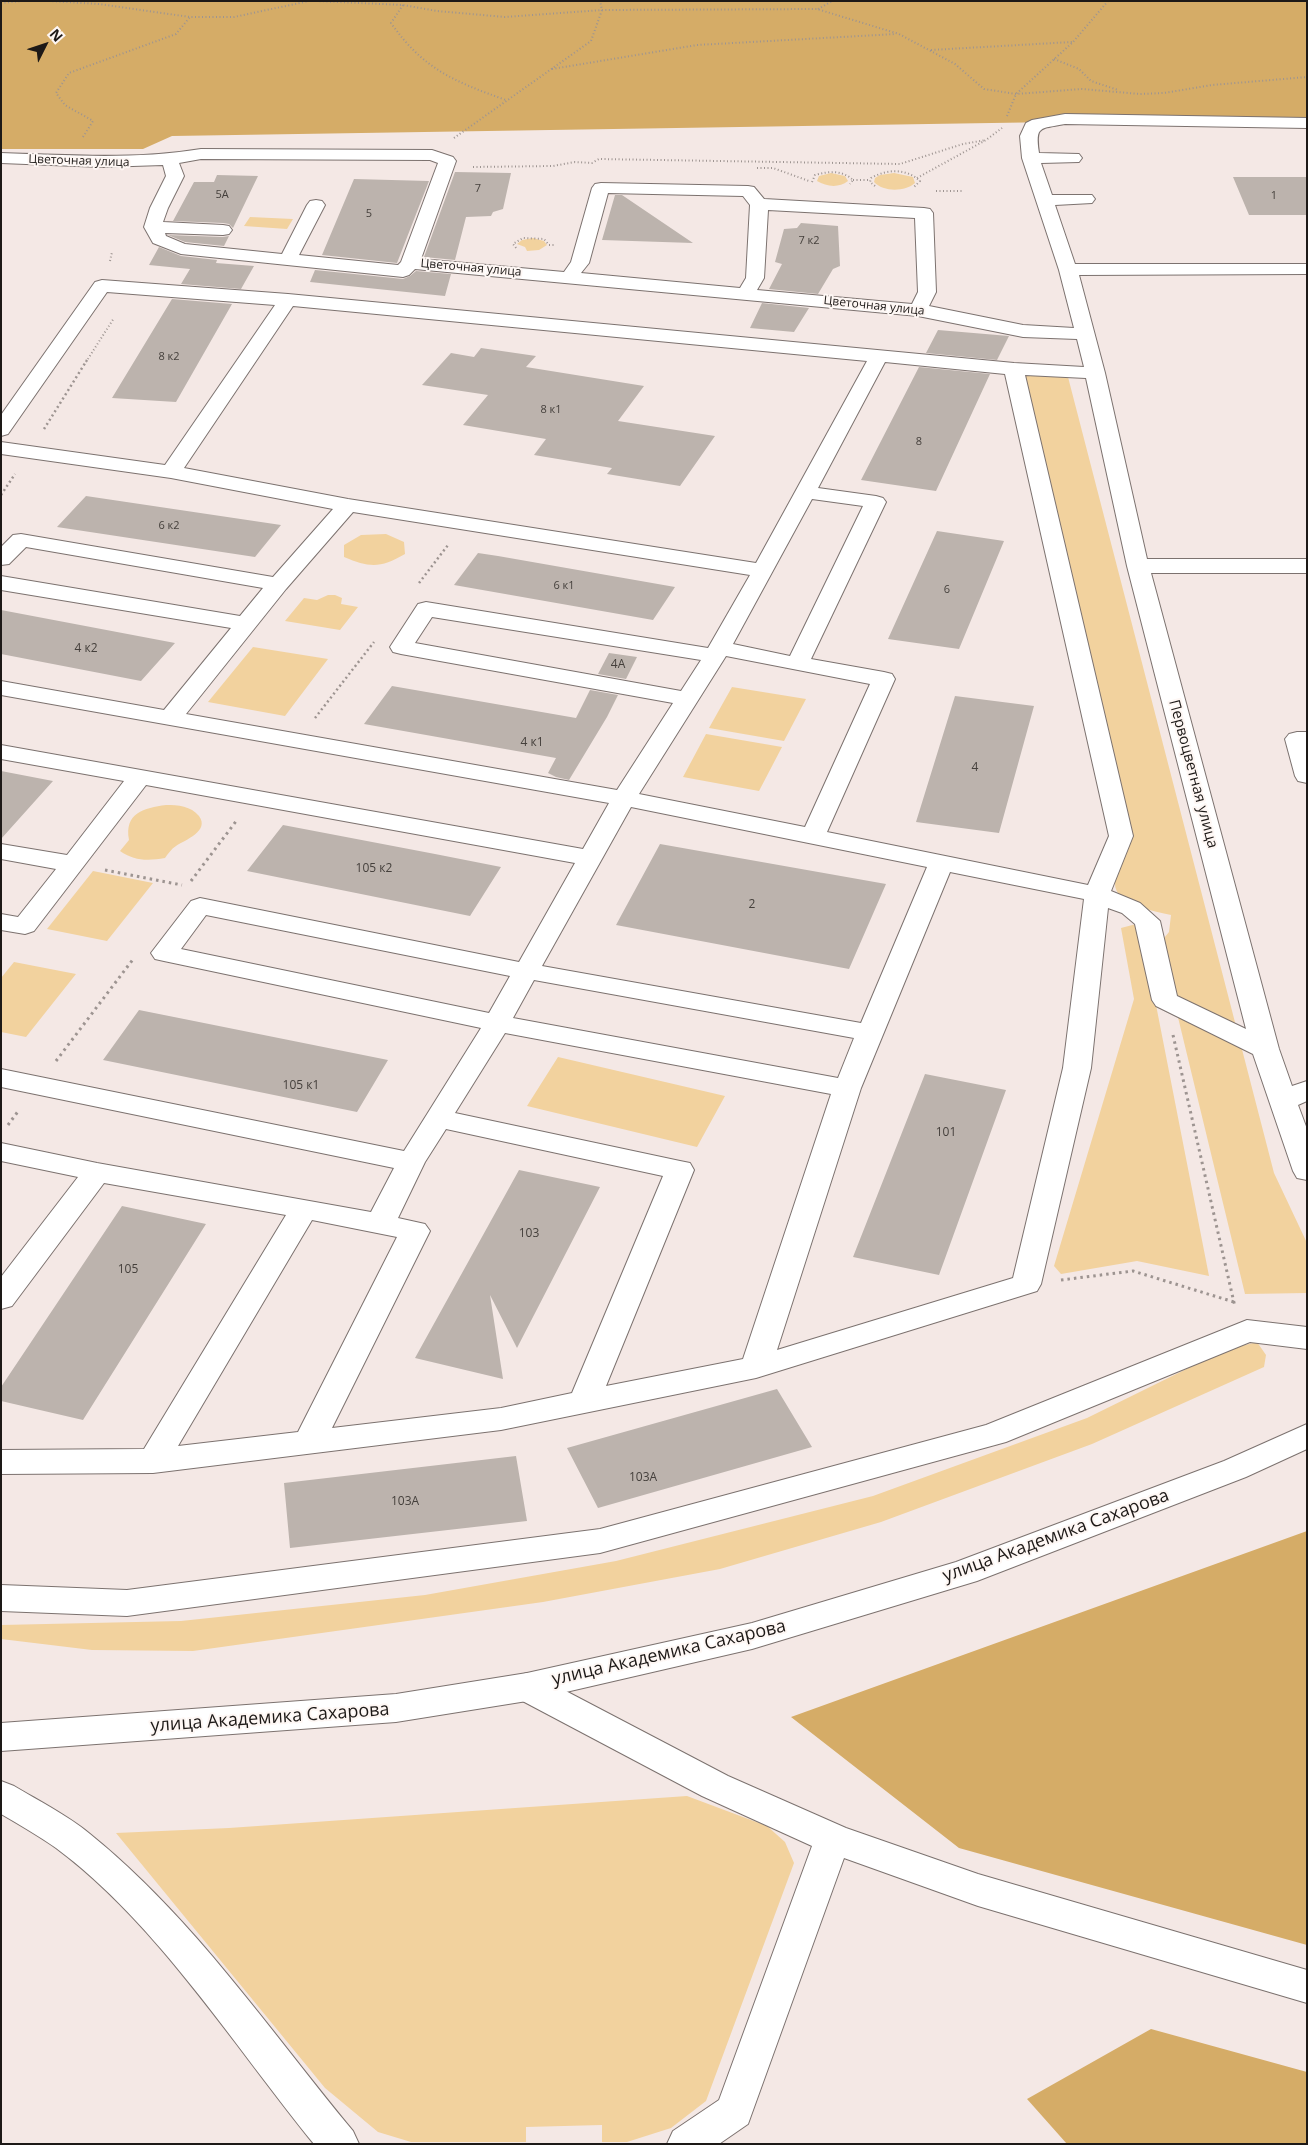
<!DOCTYPE html>
<meta charset="utf-8">
<style>
body{margin:0}
#map{position:relative;width:1308px;height:2145px;overflow:hidden;background:#f4e8e5;font-family:"Open Sans",sans-serif}
canvas{display:block}
.frame{position:absolute;inset:0;border:2px solid #1d1917;pointer-events:none}
.north{position:absolute;left:20px;top:20px;width:50px;height:50px;-webkit-text-stroke:4px #fef7f4;paint-order:stroke;rotate:49deg;font-size:14px;font-weight:700;line-height:20px;text-align:center;color:#1d1917}
.north::after{content:'';display:block;margin:auto;width:18px;height:22px;background:#1d1917;clip-path:polygon(50% 0,100% 100%,50% 72%,0 100%)}
</style>
<div id="map">
<canvas width="1308" height="2145"></canvas>
<div class="frame"></div>
<div class="north">N</div>
</div>
<script>
const ctx = document.querySelector('canvas').getContext('2d');
ctx.lineJoin = 'round';
function fillPath(path, color) {
  ctx.fillStyle = color;
  ctx.fill(path, 'evenodd');
}
function trace(path, color, width, dash) {
  ctx.strokeStyle = color;
  ctx.lineWidth = width;
  ctx.lineCap = dash ? 'butt' : 'round';
  ctx.setLineDash(dash || []);
  ctx.stroke(path);
}
function write(font, color, halo, rows, align = 'center') {
  ctx.font = font + ' "Open Sans",sans-serif';
  ctx.lineWidth = 4;
  ctx.setLineDash([]);
  ctx.textBaseline = 'middle';
  ctx.strokeStyle = halo;
  ctx.fillStyle = color;
  for (const [text, x, y, turn = 0] of rows) {
    ctx.save();
    ctx.translate(x, y);
    ctx.rotate((+turn || 0) * Math.PI / 180);
    ctx.textAlign = isNaN(turn) ? turn : align;
    if (halo) ctx.strokeText(text, 0, 0);
    ctx.fillText(text, 0, 0);
    ctx.restore();
  }
}
const green = new Path2D(`
 M831,173L845,176L848,181C839,188 827,187 817,181L819,176Z
 M894,173L913,177L915,183C905,192 883,192 874,182L875,178L880,175Z
 M250,217L293,219L287,229L244,226Z
 M533,238L544,241L547,245L539,250L527,251L525,247L517,244L522,240Z
 M1023,375L1068,377L1274,1173L1307,1243V1293L1245,1294L1160,943L1169,932L1171,915C1155,911 1114,905 1115,883C1116,872 1128,846 1132,835Z
 M386,534L404,542L405,554C381,568 370,568 344,557V545L361,535Z
 M328,595H335L342,598L341,604L358,607L340,630L285,621L304,598L317,600Z
 M253,647L328,659L285,716L208,702Z
 M732,687L806,699L784,741L709,728Z
 M706,734L782,747L759,791L683,777Z
 M166,805C178,805 191,806 199,816C210,831 185,840 176,846C171,849 168,854 165,858C148,861 134,861 120,851L129,840C124,813 144,808 166,805Z
 M93,871L153,883L107,941L47,929Z
 M1140,923L1209,1276L1137,1261L1061,1274L1054,1266L1134,999L1121,928Z
 M14,962L76,974L26,1037L1,1032V978Z
 M558,1057L725,1096L697,1147L527,1106Z
 M1257,1342L1266,1355L1264,1367L1092,1444L881,1522L720,1569L543,1602L193,1651L92,1650L1,1639V1625L181,1621L425,1595L616,1561L873,1496L1087,1418L1225,1350Z
 M687,1796L767,1826L785,1842L794,1863L706,2101L671,2128L627,2142H602V2125L526,2127V2142H411L378,2132L325,2088L116,1833L229,1828Z`);
const forest = new Path2D(`
 M1,1H1307V118L172,136L143,149H1Z
 M1307,1531V1945L959,1848L791,1717Z
 M1151,2029L1307,2072V2144H1067L1027,2099Z`);
const building = new Path2D(`
 M455,172L511,173L503,209L493,212L491,216L466,217L455,260L424,257Z
 M217,175L258,176L233,228L229,224L223,223L173,221L194,182H214Z
 M1233,177H1307V215H1249Z
 M354,179L429,181L397,263L322,255Z
 M615,195H622L693,243L602,240Z
 M801,223L838,226L840,266L833,269L818,294L769,289L782,264L775,262L784,229L797,228Z
 M168,235L223,237L229,236L224,246L185,242Z
 M159,247L181,256L217,260L216,263L254,266L241,289L181,284L190,269L149,265Z
 M315,270L403,279L410,276L416,271L451,274L445,296L310,282Z
 M172,299L232,304L176,402L112,398Z
 M762,303L809,308L794,332L750,328Z
 M938,330L1009,336L997,360L926,353Z
 M481,348L536,356L526,367L644,386L618,421L715,436L680,486L607,474L612,468L534,455L546,439L463,425L488,395L422,385L451,353L474,357Z
 M919,367L990,374L936,491L861,480Z
 M86,496L281,525L255,557L57,527Z
 M937,531L1004,541L959,649L888,639Z
 M478,553L498,556L675,587L653,620L454,585Z
 M1,610L175,643L141,681L1,654Z
 M609,653L637,657L626,679L598,674Z
 M392,686L576,718L590,690L618,695L607,717L569,780L556,777L548,773L556,758L364,724Z
 M955,696L1034,706L999,833L916,822Z
 M1,771L53,781L1,839Z
 M283,825L435,854L501,867L470,916L247,871Z
 M660,844L886,884L849,969L616,925Z
 M139,1010L199,1022L388,1060L357,1112L103,1060Z
 M925,1074L1006,1090L939,1275L853,1257Z
 M519,1170L600,1187L517,1348L490,1295L503,1379L415,1358Z
 M122,1206L206,1224L83,1420L1,1401V1387Z
 M777,1389L812,1447L598,1508L567,1448Z
 M516,1456L527,1521L290,1548L284,1483Z`);
const pathFar2 = new Path2D(`
 M49,1L99,4L190,17H234L309,1
 M316,1L403,5L437,11L505,17L602,10L817,9L899,34L955,64L984,89L1016,94L1082,89L1140,94L1164,93L1212,85L1307,77
 M1,3L23,1
 M403,5L391,23C423,69 455,82 506,100
 M818,9L832,1
 M931,50L1072,42
 M1054,59L1079,69L1091,81L1118,90
 M552,69L697,45L896,34
 M1007,116L1016,94L1073,42L1108,1
 M83,137L93,121L65,105L56,93L69,73L176,34L190,17
 M454,138L591,41L602,10L600,1
 M473,167L553,166L575,162L592,163L599,159L900,164L963,144L986,140
 M757,168H773L809,181
 M917,178L986,140L1002,128
 M853,180H869
 M812,182L815,175C829,171 842,170 853,180L850,184
 M875,186L870,182L871,178C887,169 906,168 920,181L914,187
 M936,191H962
 M516,248L513,244L523,238L544,239L549,245H556
 M110,261L112,252
 M86,362L114,318`);
const pathFar1 = new Path2D(`
 M44,429L87,360
 M1,495L15,474
 M419,583L448,545
 M315,718L374,642`);
const path = new Path2D(`
 M105,870L182,885
 M191,881L237,820
 M1173,1035L1235,1307
 M56,1061L134,958
 M8,1125L19,1110
 M1061,1280L1133,1271L1234,1302`);
const minor = new Path2D(`
 M1065,114L1307,118V128L1065,124C1040,129 1035,125 1039,153L1079,154L1082,158L1079,162L1041,163L1052,195H1092L1095,199L1092,203L1055,205L1075,264H1307V274L1079,275L1105,373L1147,559H1307V573H1151L1279,1049L1292,1086L1307,1081V1101L1298,1105L1307,1129V1180L1297,1178L1293,1171L1253,1054L1156,1006L1152,1000L1135,924L1122,913L1108,908L1091,1068L1041,1284L1037,1291L756,1378L501,1430L153,1473L1,1474V1450L144,1449L286,1215L104,1183L12,1306L1,1309V1277L78,1177L1,1161V1143L97,1163L371,1212L394,1168L1,1087V1069L404,1151L481,1028L164,961L155,959L151,953L191,901L200,898L519,962L575,863L146,785L34,931L25,934L1,930V914L18,917L56,869L1,859V844L67,855L124,781L1,759V745L583,849L609,803L1,695V681L164,710L231,628L1,590V576L240,616L263,588L26,547L9,564L1,565V547L13,535L21,534L273,577L333,509L171,478L1,454V442L165,465L275,305L107,292L8,434L1,436V415L95,282L102,280L288,294L1014,363L1084,367L1077,339L1023,337L918,316L415,269L409,275L403,277L181,254L153,243L144,227L150,208L166,176L163,165L102,167L1,163V153C68,155 134,160 201,149L432,150L453,157L456,161L421,259L564,272L571,262L592,188L595,184L601,183L748,186L754,187L764,199L924,208L930,209L933,213L936,292L929,306L1023,325L1074,328L1059,270L1022,158L1020,136L1026,123L1032,120ZM201,159L430,160L438,163L401,262L398,265L299,255L325,205L322,201L316,200L310,201L307,205L282,254L185,244L166,236L165,233L223,235L229,234L232,230L229,226L223,225L163,222L168,208L184,176L179,163ZM608,193L743,196L750,205L746,278L740,288L581,273L589,263ZM768,210L915,218L918,292L912,304L757,290L764,278ZM293,306L867,361L756,563L348,499L184,468ZM885,362L1005,374L1109,836L1088,885L827,832L895,679L892,674L884,672L811,659L886,502L883,498L876,496L818,488ZM1025,375L1086,378L1127,566L1246,1029L1177,996L1160,921L1140,903L1111,891L1133,836ZM812,499L863,506L790,656L733,644ZM353,512L750,575L708,648L426,602L418,604L390,647L393,652L401,654L673,703L617,790L186,714L286,589ZM432,617L701,660L681,691L415,643ZM726,656L870,684L805,827L639,794ZM631,807L927,867L861,1023L542,966ZM950,872L1084,899L1063,1068L1013,1278L777,1350L861,1088ZM206,915L510,976L489,1013L181,949ZM534,980L854,1038L838,1078L513,1018ZM505,1033L831,1094L743,1359L606,1386L694,1170L690,1163L680,1161L455,1113ZM446,1129L663,1176L572,1393L501,1408L332,1428L430,1231L425,1224L398,1218L425,1162ZM312,1220L397,1237L298,1432L178,1446Z
 M1297,732H1307V783L1298,781L1295,776L1285,739L1289,734Z
 M1247,1320L1307,1327V1349L1250,1342L1006,1442L600,1553L127,1616L1,1611V1585L127,1590L600,1529L986,1425Z
 M527,1673L539,1677L728,1776L846,1828L978,1874L1307,1970V2003L978,1906L844,1858L748,2124L719,2144H667L673,2131L719,2100L812,1846L702,1796L515,1697L510,1687L515,1677Z
 M1,1781L14,1786C39,1801 67,1815 90,1834C194,1918 269,2030 353,2131L359,2144H314C235,2047 157,1923 56,1848C39,1836 20,1825 1,1814Z`);
const major = new Path2D(`
 M1307,1424V1449L1246,1477L977,1581L752,1649L527,1701L396,1722L1,1751V1723L396,1694L527,1673L752,1623L956,1562L1224,1461Z`);
const farNumbernames = [
 ["7",478,189],
 ["5А",222,195],
 ["1",1274,196],
 ["5",369,214],
 ["7 к2",809,241],
 ["8 к2",169,357],
 ["8 к1",551,410],
 ["8",919,442],
 ["6 к2",169,526],
 ["6 к1",564,586],
 ["6",947,590]
];
const farStreetnames = [
 ["Цветочная улица",79,161,2],
 ["Цветочная улица",471,268,5],
 ["Цветочная улица",874,306,6]
];
const numberNames = [
 ["4 к2",86,649],
 ["4А",618,665],
 ["4 к1",532,743],
 ["4",975,768],
 ["105 к2",374,869],
 ["2",752,905],
 ["105 к1",301,1086],
 ["101",946,1133],
 ["103",529,1234],
 ["105",128,1270],
 ["103А",643,1478],
 ["103А",405,1502]
];
const streetNames = [
 ["Первоцветная улица",1193,774,75]
];
const nearStreetnames = [
 ["улица Академика Сахарова",1056,1536,-20],
 ["улица Академика Сахарова",669,1653,-13],
 ["улица Академика Сахарова",270,1718,-4]
];
fillPath(green, '#f2d29e');
fillPath(forest, '#d5ac67');
fillPath(building, '#bcb3ad');
trace(minor, '#7c726f', 2);
trace(major, '#7c726f', 2);
trace(pathFar2, '#9d9491', 2, [1, 2.5]);
trace(pathFar1, '#9d9491', 2.5, [2, 3]);
trace(path, '#9d9491', 3, [2.5, 4]);
fillPath(minor, '#fff');
fillPath(major, '#fff');
write('11px', '#45403c', null, farNumbernames);
write('12px', '#1d1917', '#fef7f4', farStreetnames);
write('12px', '#45403c', null, numberNames);
write('15px', '#1d1917', '#fef7f4', streetNames);
write('18px', '#1d1917', '#fef7f4', nearStreetnames);
</script>
